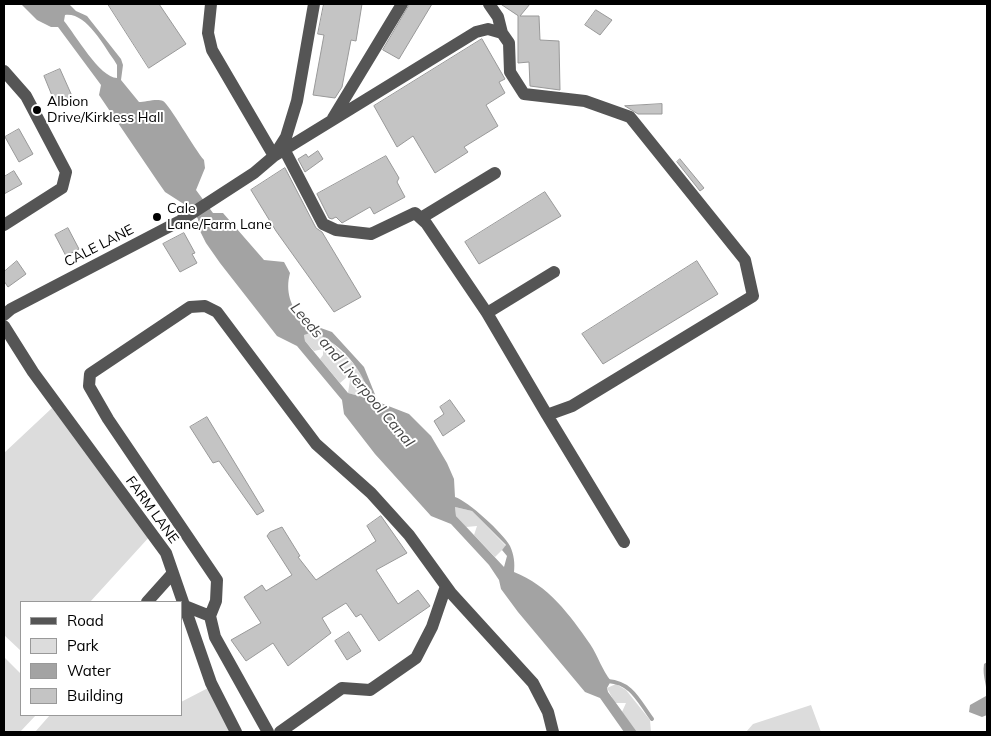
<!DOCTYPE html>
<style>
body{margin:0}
#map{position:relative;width:991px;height:736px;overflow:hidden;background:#fff;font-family:Mulish,sans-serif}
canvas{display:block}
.frame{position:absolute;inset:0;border:5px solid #000;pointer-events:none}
.legend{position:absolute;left:20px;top:601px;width:162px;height:115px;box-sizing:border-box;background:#fff;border:1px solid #999;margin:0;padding:6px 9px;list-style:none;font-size:15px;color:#000}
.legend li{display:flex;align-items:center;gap:10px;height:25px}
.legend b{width:25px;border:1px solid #999}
</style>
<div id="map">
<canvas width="991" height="736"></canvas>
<div class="frame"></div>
<ul class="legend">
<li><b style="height:6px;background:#555"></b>Road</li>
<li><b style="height:14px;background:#dcdcdc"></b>Park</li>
<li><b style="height:14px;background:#a3a3a3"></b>Water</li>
<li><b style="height:14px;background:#c4c4c4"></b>Building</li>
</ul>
</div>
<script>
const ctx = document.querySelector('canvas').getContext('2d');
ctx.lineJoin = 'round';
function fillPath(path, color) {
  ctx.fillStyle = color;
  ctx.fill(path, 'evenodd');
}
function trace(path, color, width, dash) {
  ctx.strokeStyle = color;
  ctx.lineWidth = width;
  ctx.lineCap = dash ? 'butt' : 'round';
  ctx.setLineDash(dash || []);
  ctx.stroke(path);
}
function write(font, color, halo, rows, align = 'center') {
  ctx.font = font + ' Mulish,sans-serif';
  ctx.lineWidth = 4;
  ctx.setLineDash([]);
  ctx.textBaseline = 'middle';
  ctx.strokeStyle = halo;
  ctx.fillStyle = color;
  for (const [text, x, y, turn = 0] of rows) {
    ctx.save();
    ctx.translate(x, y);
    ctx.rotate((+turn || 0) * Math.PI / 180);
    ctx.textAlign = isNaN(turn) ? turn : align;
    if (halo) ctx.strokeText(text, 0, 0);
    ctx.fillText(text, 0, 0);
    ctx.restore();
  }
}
const green = new Path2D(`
 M310,332L328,339L361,371L370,399L348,393L350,380L347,377L340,383L320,359L323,355V349L314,351L305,341L304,335Z
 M52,408L151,535L90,602H21V651L4,635V453Z
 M455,507L472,511L506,546L495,557L474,535L477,526L466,527L456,516Z
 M4,657L21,674V715H36L20,732H4Z
 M616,684L626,690L650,720L651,732H637L622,712L626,703H615L607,688Z
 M208,688L231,732H35L50,715H181V702Z
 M811,705L821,732H746L753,724Z`);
const water = new Path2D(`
 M21,4H69L76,11L87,16L121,59L123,65L121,80L139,102C145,102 157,98 163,101C169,104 195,150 204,160L205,168L196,190L213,213H223L264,260L284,262L290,273C285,292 291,305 301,321L332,332L364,367L378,402L409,414L431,436L447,463L454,479L455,497C468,501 503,533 510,546C514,555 515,563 514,572C548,585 570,615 590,644C598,656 602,670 611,681L607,688L608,692L637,732H624L600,698L585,692L518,612L501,589L499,580L489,565L451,524L431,516L375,454L344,414L342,400L297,346L277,336L220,263L206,243L199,229L198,219L190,208L165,192L158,182L99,95L101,85L58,27H51L37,20ZM65,15C86,12 103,45 114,60L117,65V78C100,78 75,34 64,21ZM313,332C341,344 364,369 370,399L348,393L305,341L304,335ZM455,507L472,511L506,545L502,550L507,556L504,567L456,516Z
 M987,662V715L982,717L969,712L970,705L986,696C988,687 982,677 984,664Z`);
const stream = new Path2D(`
 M608,681C632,683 638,700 652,719`);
const building = new Path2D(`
 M108,4H159L186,44L149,68Z
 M324,4H362L356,41L351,40L342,87L335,98L313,95L324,35L318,34Z
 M410,4H432L399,59L383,50Z
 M501,4H530L520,16H539L540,40L559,41L560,90L530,86L529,62L518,63V16Z
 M596,10L612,20L600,35L585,25Z
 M482,39L505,79L499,82L505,93L486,105L498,126L464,147L468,152L435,173L413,136L397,147L374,106Z
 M60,69L72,96L55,103L44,76Z
 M662,104V114H638L625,106Z
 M19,129L33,154L19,162L5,137Z
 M318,151L323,159L305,172L298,159L306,154L308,157Z
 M386,156L399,178L397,182L405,197L374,214L370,207L342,223L336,217L332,219L329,218L317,194Z
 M680,159L704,188L700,191L677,162Z
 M285,168L316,228L322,232L361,297L334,312L276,231L251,190Z
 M14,171L22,184L4,194V177Z
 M545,192L561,216L479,264L465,242Z
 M68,228L79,249L66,256L55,235Z
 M184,233L195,253L192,254L197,263L180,272L163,244Z
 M17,261L26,274L8,287L4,281V272Z
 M697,261L718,294L603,364L582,334Z
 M450,400L465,421L443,436L434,421L444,414L440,407Z
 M207,417L264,511L257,515L219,461L213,463L190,427Z
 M381,516L407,553L376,570L398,604L418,590L430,606L379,641L361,614L356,617L346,603L322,618L331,633L288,666L273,643L246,661L231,640L261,623L244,597L262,585L266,591L292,575L267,536L270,532L282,527L300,556L298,557L316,580L376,541L367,526Z
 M349,632L361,651L347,660L335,641Z`);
const minor = new Path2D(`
 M211,4L208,33L212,50L274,156L476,32L488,29L502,33L509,43L510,72L524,94L585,101L630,117L745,260L753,296L572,406L547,415L487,313L426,223L415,213L371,234L336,230L323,224L284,149
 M489,4L498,17L502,33
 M4,71L26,96L66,172L62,188L4,225
 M333,118L402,4
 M421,218L495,173
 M487,313L554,272
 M4,315L11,309L180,221L254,173L274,156L286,137L297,101L314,4
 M4,326L33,372L166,553L211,683L236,732
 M547,415L624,542
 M147,602L173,573
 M185,606L210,616
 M268,732L215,637L210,616L216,601L217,580L108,419L89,386L90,374L190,307L205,306L217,312L316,444L371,493L409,535L451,593L533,683L548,712L553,732
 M280,732L342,688L370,690L416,658L432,627L446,586`);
const markers = [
 [37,110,5,"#000"],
 [157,217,5,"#000"]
];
const poiNames = [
 ["Albion",47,102],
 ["Drive/Kirkless Hall",47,118],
 ["Cale",167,209],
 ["Lane/Farm Lane",167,225]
];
const streetNames = [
 ["CALE LANE",99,246,-27],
 ["FARM LANE",152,510,54]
];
const waterNames = [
 ["Leeds and Liverpool Canal",352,375,50]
];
fillPath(green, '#dcdcdc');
fillPath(water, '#a3a3a3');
trace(stream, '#a3a3a3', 4);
fillPath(building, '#c4c4c4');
trace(building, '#999', 1);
trace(minor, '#555', 12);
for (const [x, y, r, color] of markers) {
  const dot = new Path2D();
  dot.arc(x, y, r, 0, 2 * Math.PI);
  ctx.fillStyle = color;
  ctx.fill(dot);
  trace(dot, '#fff', 2);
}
write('14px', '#000', '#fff', poiNames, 'left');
write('14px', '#000', '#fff', streetNames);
write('italic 15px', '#444', '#fff', waterNames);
</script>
